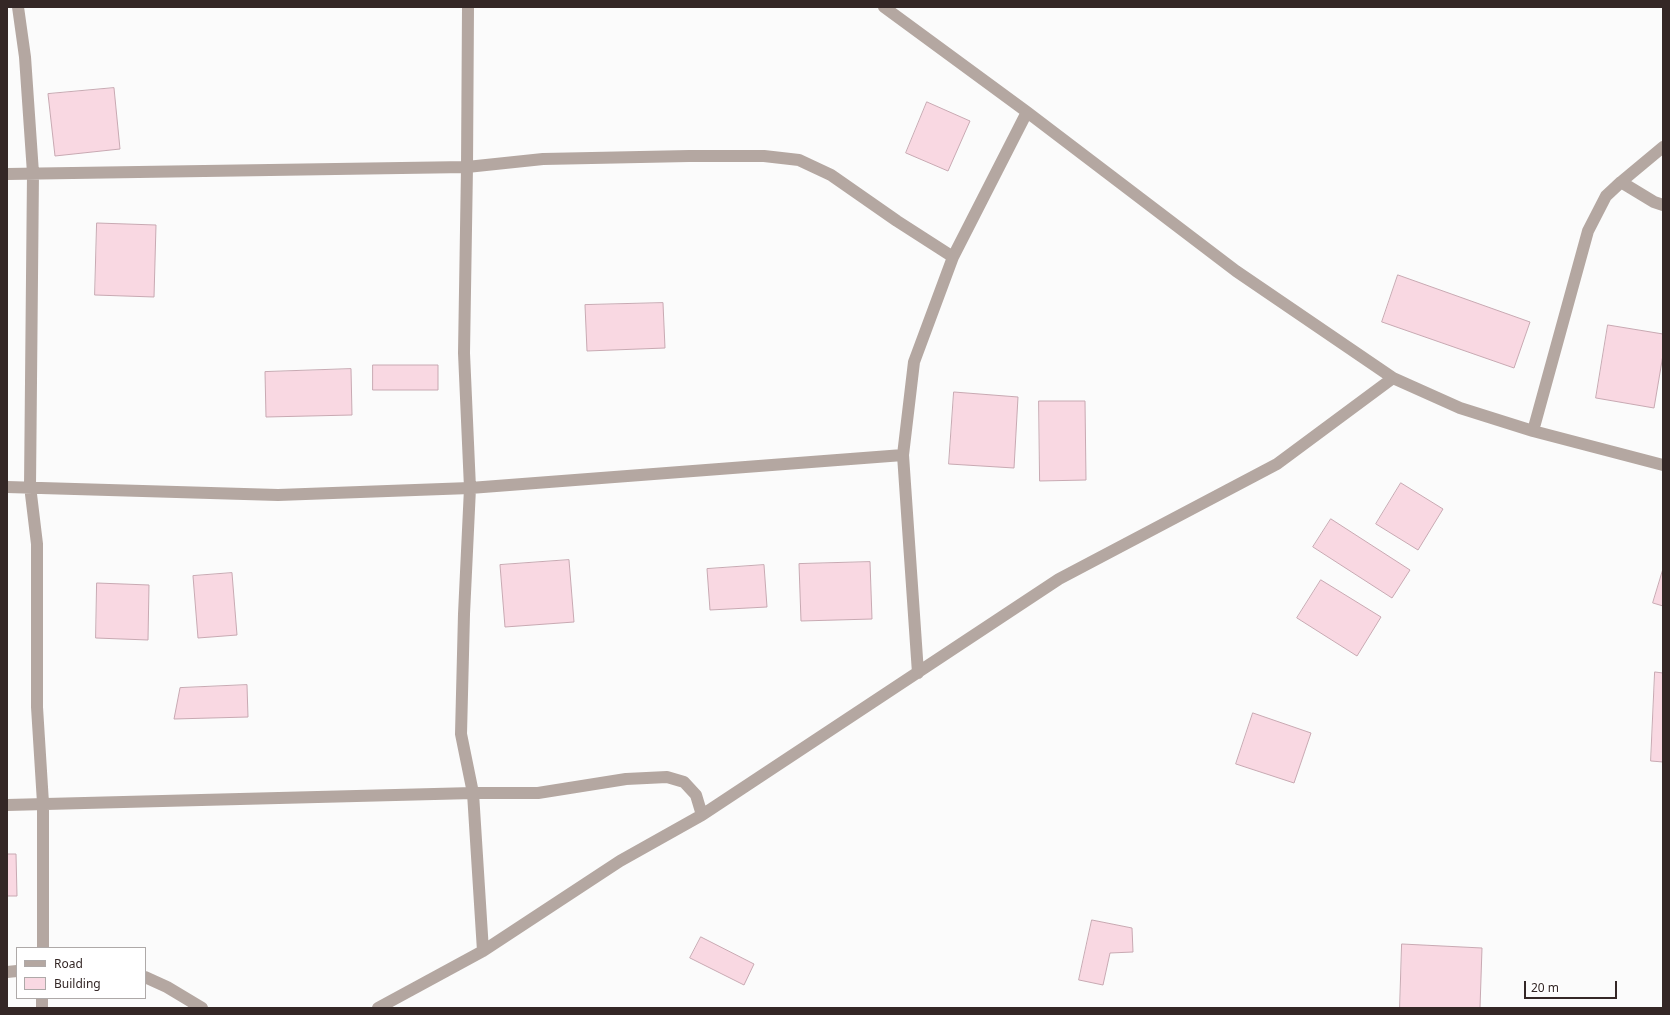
<!DOCTYPE html>
<style>
body{margin:0}
#map{position:relative;width:1670px;height:1015px;overflow:hidden;background:#fbfbfb;font-family:"Noto Sans",sans-serif}
canvas{display:block}
.frame{position:absolute;inset:0;border:8px solid #342726;pointer-events:none}
.legend{position:absolute;left:16px;top:947px;width:130px;height:52px;box-sizing:border-box;background:#fff;border:1px solid #aea9a8;margin:0;padding:5px 7px;list-style:none;font-size:12px;color:#342726}
.legend li{display:flex;align-items:center;gap:8px;height:20px}
.legend b{width:20px;border:1px solid #aea9a8}
.scale{position:absolute;left:1524px;top:981px;width:93px;height:18px;box-sizing:border-box;border:2px solid #342726;border-top:0;padding-left:5px;font-size:12px;line-height:14px;white-space:nowrap;color:#342726;-webkit-text-stroke:3px #fff;paint-order:stroke}
</style>
<div id="map">
<canvas width="1670" height="1015"></canvas>
<div class="frame"></div>
<ul class="legend">
<li><b style="height:5px;background:#b4a7a1"></b>Road</li>
<li><b style="height:11px;background:#f9d8e2"></b>Building</li>
</ul>
<div class="scale">20 m</div>
</div>
<script>
const ctx = document.querySelector('canvas').getContext('2d');
ctx.lineJoin = 'round';
function fillPath(path, color) {
  ctx.fillStyle = color;
  ctx.fill(path, 'evenodd');
}
function trace(path, color, width, dash) {
  ctx.strokeStyle = color;
  ctx.lineWidth = width;
  ctx.lineCap = dash ? 'butt' : 'round';
  ctx.setLineDash(dash || []);
  ctx.stroke(path);
}
const building = new Path2D(`
 M114,88L120,149L55,156L48,94Z
 M927,102L970,121L948,171L906,153Z
 M97,223L156,225L154,297L95,295Z
 M1398,275L1530,322L1514,368L1382,322Z
 M663,303L665,348L587,351L585,305Z
 M1608,325L1663,334V355L1654,408L1596,398Z
 M373,365H438V390H373Z
 M351,369L352,415L266,417L265,372Z
 M954,392L1018,397L1014,468L949,464Z
 M1039,401H1085L1086,480L1040,481Z
 M1401,483L1443,509L1418,550L1376,524Z
 M1331,519L1410,570L1392,598L1313,547Z
 M569,560L574,622L505,627L500,565Z
 M870,562L872,619L801,621L799,564Z
 M764,565L767,607L710,610L707,569Z
 M1663,569V606L1653,603Z
 M232,573L237,635L198,638L193,576Z
 M1321,580L1381,617L1357,656L1297,618Z
 M97,583L149,585L148,640L96,638Z
 M1655,672L1663,673V762L1651,761Z
 M247,685L248,717L174,719L180,688Z
 M1253,713L1311,733L1294,783L1236,764Z
 M7,854H16L17,896H7Z
 M1092,920L1132,928L1133,952L1110,953L1103,985L1079,980Z
 M701,937L754,964L744,985L690,958Z
 M1402,944L1482,948L1480,1008H1400Z`);
const minor = new Path2D(`
 M18,7L25,57L33,173L30,486L37,544V707L43,803V948
 M468,7L467,167L464,353L470,488L464,614L461,734L473,793L483,951
 M884,7L1027,112L1236,271L1393,378L1460,408L1533,431L1663,465
 M7,174L467,167L543,159L689,156H764L799,160L831,175L897,221L953,257
 M1621,182L1663,147
 M1533,431L1588,231L1606,196L1621,182L1654,202L1663,205
 M7,487L278,495L470,488L903,455
 M918,673L903,455L914,362L953,257L1027,112
 M7,805L473,793H538L626,779L667,777L684,782L696,795L702,815
 M7,972L17,971
 M145,977L167,987L202,1008
 M42,1008V998
 M378,1008L483,951L620,861L702,815L1059,579L1277,464L1393,378`);
fillPath(building, '#f9d8e2');
trace(building, '#c8a9b2', 1);
trace(minor, '#b4a7a1', 12);
</script>
